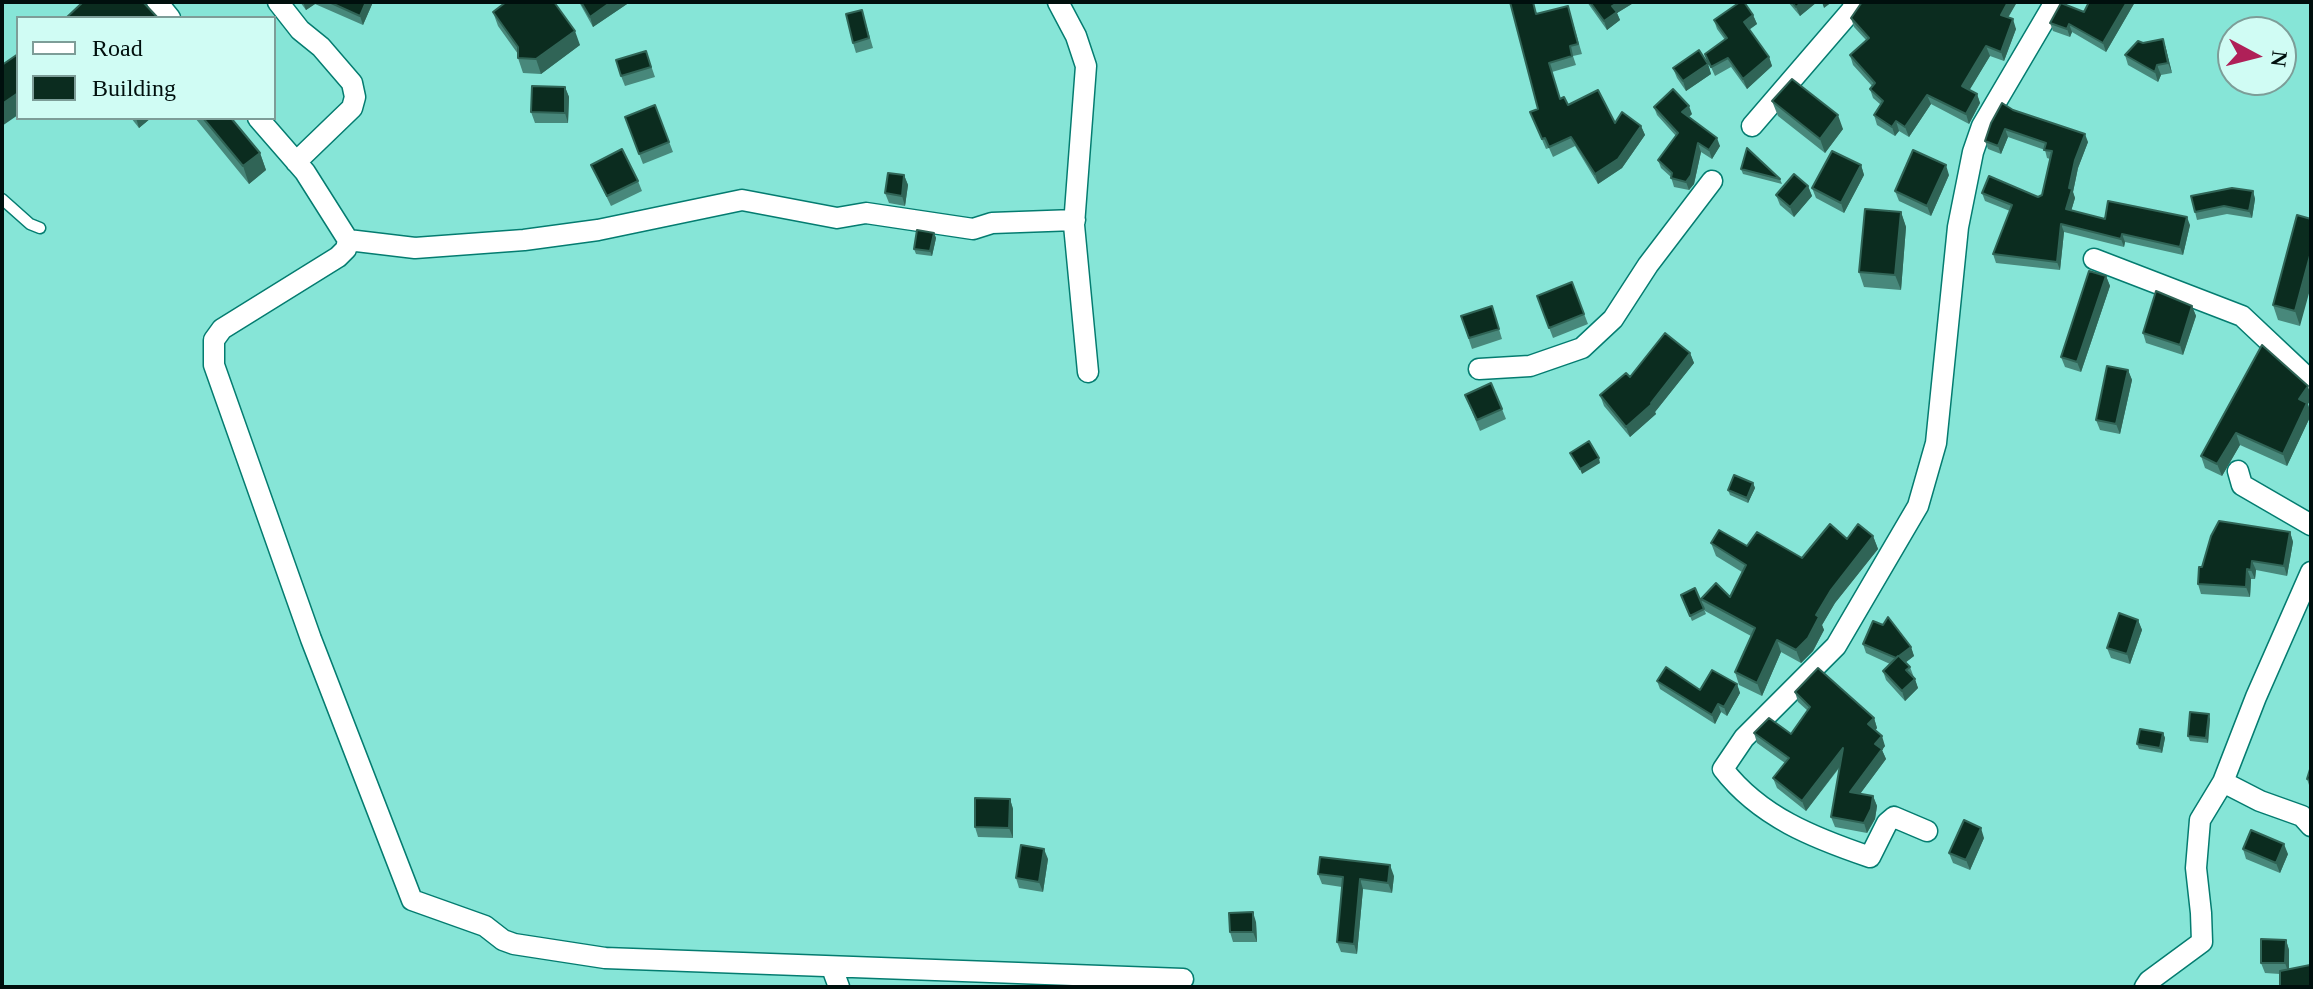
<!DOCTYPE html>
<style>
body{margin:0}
#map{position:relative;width:2313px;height:989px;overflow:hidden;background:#86e5d7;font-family:Georgia,serif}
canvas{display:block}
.frame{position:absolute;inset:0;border:4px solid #000f0d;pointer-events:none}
.legend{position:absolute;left:16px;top:16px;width:260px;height:104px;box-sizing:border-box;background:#d0fcf4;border:2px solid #7d9d98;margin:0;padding:10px 14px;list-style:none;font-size:24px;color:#000f0d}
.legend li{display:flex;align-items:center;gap:16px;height:40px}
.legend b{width:40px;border:2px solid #7d9d98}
.north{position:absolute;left:2217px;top:16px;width:80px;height:80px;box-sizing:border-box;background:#d0fcf4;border:2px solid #7d9d98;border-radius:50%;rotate:97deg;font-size:22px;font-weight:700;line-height:32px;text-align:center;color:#000f0d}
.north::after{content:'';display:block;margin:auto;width:28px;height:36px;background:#af2058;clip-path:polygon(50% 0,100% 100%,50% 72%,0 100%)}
</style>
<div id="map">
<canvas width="2313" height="989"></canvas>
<div class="frame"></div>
<ul class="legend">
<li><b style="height:10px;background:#fff"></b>Road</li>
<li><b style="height:22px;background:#0b2c1f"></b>Building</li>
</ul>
<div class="north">N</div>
</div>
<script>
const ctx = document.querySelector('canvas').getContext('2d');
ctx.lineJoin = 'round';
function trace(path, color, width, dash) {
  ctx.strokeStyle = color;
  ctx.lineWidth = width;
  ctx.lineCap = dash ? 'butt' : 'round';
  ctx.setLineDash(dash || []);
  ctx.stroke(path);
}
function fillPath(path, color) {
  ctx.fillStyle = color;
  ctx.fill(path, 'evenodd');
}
const service = new Path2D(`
 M2,199L30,224L40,228`);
const minor = new Path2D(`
 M157,2L170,18
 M278,2L300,30L321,47L352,83L355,97L352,108L296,162
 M1058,2L1076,36L1086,66L1074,225L1088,372
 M258,118L305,172L348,240L346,249L338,257L222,329L214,340V365L311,639L412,900L485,926L503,940L514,944L605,958L1183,979
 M1752,126L1851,11L1856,2
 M348,240L415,248L524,240L598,230L742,200L837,218L866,213L973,229L992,223L1075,220
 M2094,259L2242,316L2311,381
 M1479,369L1530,366L1582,348L1613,319L1648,265L1712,181
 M2238,471L2242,485L2311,525
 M2223,782L2260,801L2302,816L2311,826
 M1927,831L1894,817L1887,823L1870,857C1814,838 1760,817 1723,769L1744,738L1836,646L1918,506L1936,443L1958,227L1973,152L1982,126L2055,2
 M832,968L839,987
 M2145,987L2149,981L2202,942L2201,913L2196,868L2200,820L2223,782L2256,697L2311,572`);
const wall = new Path2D(`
 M300,2H373L363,25L315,4L306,10Z
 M579,2H630L593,27Z
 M1587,2H1635L1617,13L1620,20L1607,30Z
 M1788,2H1817L1800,16Z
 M1862,2H2017L2008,18L2016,29L2004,61L1990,56L1969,90L1977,94L1980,103L1969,124L1931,104L1909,137L1899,131L1895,136L1877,125L1874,115L1881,105L1873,98L1870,89L1872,86L1853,65L1850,55L1866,40L1854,27L1851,18Z
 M2089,2H2135L2106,52L2072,32L2070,37L2053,31L2050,23L2084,12Z
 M1568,6L1582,54L1573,56L1576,65L1552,72L1560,99L1568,105L1615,123L1641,126L1645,135L1622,168L1598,184L1575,146L1553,157L1549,148L1546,149L1530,112L1538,109L1537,14Z
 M862,10L873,48L856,53L853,43Z
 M493,12L580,45L541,74L523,73L518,58V54L498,26Z
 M1753,15L1757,24L1749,30L1769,57L1772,66L1747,89L1731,67L1715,76L1705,54L1725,40L1717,29L1714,20Z
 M2163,39L2166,49L2172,73L2161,75L2158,82L2128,65L2125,55L2143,43Z
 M646,51L655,77L625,86L621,76Z
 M1708,64L1711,74L1686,91L1677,78L1673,68Z
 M565,87L569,97L568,123H535L531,112Z
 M1772,101L1843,129L1825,153L1778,116Z
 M655,105L673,152L643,164L625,117Z
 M1654,107L1692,114L1689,117L1720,146L1712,159L1701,152L1694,184L1689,190L1674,187L1671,177L1661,168L1658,160L1676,136L1657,115Z
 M2013,110L2088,142L2078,168L2073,192L2075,198L2071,211L2105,219L2190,225L2183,255L2125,242L2124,247L2064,232L2060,270L1996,263L1993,254L2010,211L1985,201L1982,193L2038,197L2042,195L2050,159L2047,158L2045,150L2008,137L2001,154L1988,149L1985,141Z
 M131,118H151L139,128Z
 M195,118H231L260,153L266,170L249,184Z
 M591,165L638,181L642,191L611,206Z
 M1861,165L1864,175L1844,213L1816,198L1812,188Z
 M1741,169L1780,179L1782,184L1743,174Z
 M904,175L908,185L905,206L889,203L885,193Z
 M1949,175L1931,216L1899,201L1895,191Z
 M1808,186L1812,196L1794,217L1780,205L1776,195Z
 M2253,191L2255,199L2252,218L2227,214L2197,220L2195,212Z
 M1901,212L1906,227L1901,290L1864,287L1859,272Z
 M2297,215L2300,326L2278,320L2273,305Z
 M934,233L936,238L932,256L916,254L914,249Z
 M2106,276L2110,286L2081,372L2065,367L2061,357Z
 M1572,282L1588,324L1553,338L1537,296Z
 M1492,306L1502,339L1472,349L1461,316Z
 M2192,306L2196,316L2183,355L2146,343L2143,333Z
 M2262,345L2311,396V399L2308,404L2311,415L2287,466L2240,445L2222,476L2205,468L2201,456Z
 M1690,353L1694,363L1655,412L1656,414L1630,437L1604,406L1600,395L1630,377Z
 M2128,370L2132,380L2120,434L2100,430L2096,420Z
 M1465,395L1502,409L1506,419L1480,431Z
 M1753,483L1755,488L1748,503L1730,495L1728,490Z
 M2290,532L2293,542L2287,576L2256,570L2255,579H2251L2250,597L2201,594L2198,584L2202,567Z
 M1873,536L1878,549L1835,603L1822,625L1824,630L1813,651L1801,663L1781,652L1762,696L1739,685L1735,672L1751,636L1705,611L1701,599L1730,597L1742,572L1716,556L1711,543L1747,546L1802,558L1847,539Z
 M1681,595L1704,609L1706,614L1692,621Z
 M2138,620L2142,630L2130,664L2111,658L2107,648Z
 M1863,644L1911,647L1914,656L1905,663L1910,667L1918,688L1905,701L1886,680L1883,671L1890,664L1866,653Z
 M1657,681L1700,690L1737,684L1740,693L1727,716L1721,712L1715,724L1660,689Z
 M1795,692L1874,718L1877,728L1875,731L1885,746L1882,750L1886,759L1860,794L1873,796L1877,806L1875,819L1867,833L1835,827L1831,817L1840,767L1806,811L1777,788L1773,778L1785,763L1757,743L1754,733L1791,734L1808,711L1798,702Z
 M2210,719L2208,743L2190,741L2188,736Z
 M2163,733L2165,738L2162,753L2139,749L2137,744Z
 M2311,766V791L2307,779Z
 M1010,799L1013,809V838L978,837L975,827Z
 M1984,838L1970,870L1953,863L1949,853Z
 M2243,849L2288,854L2280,873L2246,859Z
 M1048,859L1043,892L1019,888L1016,878Z
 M1318,874L1394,876L1392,893L1363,889L1357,954L1341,952L1337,942L1342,887L1322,884Z
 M1256,922L1257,942H1233L1230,932Z
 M2286,940L2289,950V969L2280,974L2265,973L2261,963Z`);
const shadedWall = new Path2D(`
 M303,2H314L315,4L306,10Z
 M366,2H373L363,25L360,16Z
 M611,2H630L593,27L590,17Z
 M1619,2H1635L1617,13L1620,20L1607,30L1604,21L1612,6Z
 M1802,2H1817L1800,16L1796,7Z
 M1822,2H1832L1824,8Z
 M2008,2H2017L2004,24L2001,15Z
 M2127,2H2135L2106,52L2103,43Z
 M1753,15L1757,24L1747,31L1744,22Z
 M2013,19L2016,29L2004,61L2001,52Z
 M2069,24L2072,32L2070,37L2067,29Z
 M575,31L580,45L541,74L536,59Z
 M2163,39L2166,49L2172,73L2168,63Z
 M1986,46L1990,56L1966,96L1962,86Z
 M1769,57L1772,66L1747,89L1743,79Z
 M1708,64L1711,74L1686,91L1683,81Z
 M2157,65L2161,75L2158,82L2155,72Z
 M565,87L569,97L568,123L565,113Z
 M18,93V115L2,126V104Z
 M1977,94L1980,103L1969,124L1966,114Z
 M1927,95L1931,104L1909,137L1905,127Z
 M1689,106L1692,114L1685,120L1682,112Z
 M1838,115L1843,129L1825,153L1820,139Z
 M136,118H151L139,128Z
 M1896,121L1899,131L1895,136L1892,127Z
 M1641,126L1645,135L1622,168L1598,184L1595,174Z
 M2005,129L2008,137L2001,154L1998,146Z
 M2085,134L2088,142L2078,168L2073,192L2075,198L2069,218L2066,209L2069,188L2075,160Z
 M1717,138L1720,146L1712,159L1709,150Z
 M1698,143L1701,152L1694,184L1689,190L1686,182Z
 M260,153L266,170L249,184L243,166Z
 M1861,165L1864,175L1844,213L1841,203Z
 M1946,165L1949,175L1931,216L1927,206Z
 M904,175L908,185L905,206L902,196Z
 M1808,186L1812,196L1794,217L1790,207Z
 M2253,191L2255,199L2252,218L2249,211Z
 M1901,212L1906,227L1901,290L1895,275Z
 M2187,217L2190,225L2183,255L2180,247Z
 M2061,224L2064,232L2060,270L2057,262Z
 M934,233L936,238L932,256L930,251Z
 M2122,234L2125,242L2124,247L2121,239Z
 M2311,252V286L2300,326L2295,311Z
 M2106,276L2110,286L2081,372L2077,362Z
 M2192,306L2196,316L2183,355L2180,345Z
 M1690,353L1694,363L1655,412L1656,414L1630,437L1626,427L1651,403Z
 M2128,370L2132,380L2120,434L2116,424Z
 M2308,386L2311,396V399L2308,404L2311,415L2287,466L2283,454L2299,399Z
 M2236,433L2240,445L2222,476L2217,464Z
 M1599,458L1600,463L1582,474L1580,469Z
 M1753,483L1755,488L1748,503L1747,498Z
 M2290,532L2293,542L2287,576L2284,566Z
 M1873,536L1878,549L1835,603L1822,625L1824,630L1813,651L1801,663L1796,650L1816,615L1831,590Z
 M2252,561L2256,570L2255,579L2251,570Z
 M2247,569L2251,579L2250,597L2246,587Z
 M2138,620L2142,630L2130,664L2127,654Z
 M1777,640L1781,652L1762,696L1757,683Z
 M1911,647L1914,656L1902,665L1899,656Z
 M1915,679L1918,688L1905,701L1902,691Z
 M1737,684L1740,693L1727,716L1724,707Z
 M1718,704L1721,712L1715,724L1712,715Z
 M2209,714L2210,719L2208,743L2206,738Z
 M1874,718L1877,728L1872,734L1868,724Z
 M2163,733L2165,738L2162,753L2160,748Z
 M1882,736L1885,746L1882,750L1886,759L1854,802L1850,792L1875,744Z
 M1843,748L1846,758L1806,811L1802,801Z
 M1873,796L1877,806L1875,819L1867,833L1864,823Z
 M1010,799L1013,809V838L1009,828Z
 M1981,828L1984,838L1970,870L1966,860Z
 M2284,844L2288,854L2280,873L2276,863Z
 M1044,849L1048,859L1043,892L1039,882Z
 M1390,865L1394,876L1392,893L1388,883Z
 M1360,879L1363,889L1357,954L1354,944Z
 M1253,912L1256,922L1257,942L1253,932Z
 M2286,940L2289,950V974L2285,963Z`);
const building = new Path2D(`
 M83,2H143L158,18H66Z
 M329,2H366L360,16Z
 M506,2H554L575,31L536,59L518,58V47L493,12Z
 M581,2H611L590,17Z
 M1510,2H1533L1536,14L1568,6L1578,44L1570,46L1572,56L1549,63L1560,99L1564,97L1568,105L1598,90L1615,123L1622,112L1641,126L1618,159L1595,174L1571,137L1549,147L1545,138L1542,139L1530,112L1538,109Z
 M1590,2H1619L1612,6L1617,12L1604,21Z
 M1740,2H1744L1753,15L1744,22L1769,57L1743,79L1728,58L1711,67L1705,54L1727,38L1714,20Z
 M1792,2H1802L1796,7Z
 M1862,2H2008L2001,15L2013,19L2001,52L1986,46L1962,86L1977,94L1966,114L1927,95L1905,127L1896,121L1892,127L1874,115L1883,101L1870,89L1875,83L1850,55L1869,38L1851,18Z
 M2089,2H2127L2103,43L2069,24L2067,29L2050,23L2061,3L2084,12Z
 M862,10L869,38L853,43L846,14Z
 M2163,39L2168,63L2157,65L2155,72L2125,55L2138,41L2143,43Z
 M1699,50L1708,64L1683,81L1673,68Z
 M646,51L651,67L621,76L616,60Z
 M18,54V93L2,104V65Z
 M1792,79L1838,115L1820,139L1772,101Z
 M532,86L565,87V113L531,112Z
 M1673,89L1689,106L1682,112L1717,138L1709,150L1698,143L1691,175L1686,182L1671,178L1672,173L1658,160L1678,133L1654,107Z
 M2002,103L2013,110L2085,134L2075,160L2069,188L2072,189L2066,209L2105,219L2108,201L2187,217L2180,247L2122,234L2121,239L2061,224L2057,262L1993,254L2012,205L1982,193L1989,176L2038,197L2042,195L2052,151L2044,150L2046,143L2005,129L1998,146L1985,141L1991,123Z
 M655,105L669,142L639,154L625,117Z
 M203,118H231L260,153L243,166Z
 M1747,148L1780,179L1741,169Z
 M622,149L638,181L607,196L591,165Z
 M1913,150L1946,165L1927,206L1895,191Z
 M1832,151L1861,165L1841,203L1812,188Z
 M888,173L904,175L902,196L885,193Z
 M1794,174L1808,186L1790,207L1776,195Z
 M2232,188L2253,191L2249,211L2224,206L2195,212L2191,196Z
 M1865,209L1901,212L1895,275L1859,272Z
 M2297,215L2311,219V252L2295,311L2273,305Z
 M917,230L934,233L930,251L914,249Z
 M2089,271L2106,276L2077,362L2061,357Z
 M1572,282L1584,314L1549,328L1537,296Z
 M2156,291L2192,306L2180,345L2143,333Z
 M1492,306L1499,329L1469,338L1461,316Z
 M1665,333L1690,353L1651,403L1652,404L1626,427L1600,395L1626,373L1630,377Z
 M2262,345L2308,386L2299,399L2307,403L2283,454L2236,433L2217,464L2201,456Z
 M2107,366L2128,370L2116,424L2096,420Z
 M1491,383L1502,409L1477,420L1465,395Z
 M1589,441L1599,458L1580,469L1570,453Z
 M1734,475L1753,483L1747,498L1728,490Z
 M2219,521L2290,532L2284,566L2252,561L2251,570L2247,569L2246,587L2198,584L2199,567H2202L2211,536Z
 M1830,524L1847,539L1858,524L1873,536L1831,590L1816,615L1819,617L1808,638L1796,650L1777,640L1757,683L1735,672L1755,628L1701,599L1716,583L1730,597L1746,565L1711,543L1719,530L1747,546L1757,532L1802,558Z
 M1695,588L1704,609L1690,616L1681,595Z
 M2119,613L2138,620L2127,654L2107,648Z
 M1888,617L1911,647L1899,656L1910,667L1906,670L1915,679L1902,691L1883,671L1898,656L1896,658L1863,644L1873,621L1883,625Z
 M1666,667L1700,690L1712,670L1737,684L1724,707L1718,704L1712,715L1657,681Z
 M1818,668L1874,718L1868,724L1882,736L1875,744L1882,749L1850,792L1873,796L1871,809L1864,823L1831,817L1843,748L1802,801L1773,778L1789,758L1754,733L1769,718L1791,734L1810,707L1795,692Z
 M2190,712L2209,714L2206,738L2188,736Z
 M2140,729L2163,733L2160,748L2137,744Z
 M2311,766V780L2307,779Z
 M975,798L1010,799L1009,828L975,827Z
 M1964,820L1981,828L1966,860L1949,853Z
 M2251,830L2284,844L2276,863L2243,849Z
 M1021,845L1044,849L1039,882L1016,878Z
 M1320,857L1390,865L1388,883L1360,879L1354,944L1337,942L1343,877L1318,874Z
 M1253,912V932H1230L1229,913Z
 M2261,939L2286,940L2285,963H2261Z
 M2310,965L2311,987H2280V971Z`);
trace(service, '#047c70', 13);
trace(minor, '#047c70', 23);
trace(service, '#fff', 10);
trace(minor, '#fff', 20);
fillPath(wall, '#48887b');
fillPath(shadedWall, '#306456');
fillPath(building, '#0b2c1f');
trace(building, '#306456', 2);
</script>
